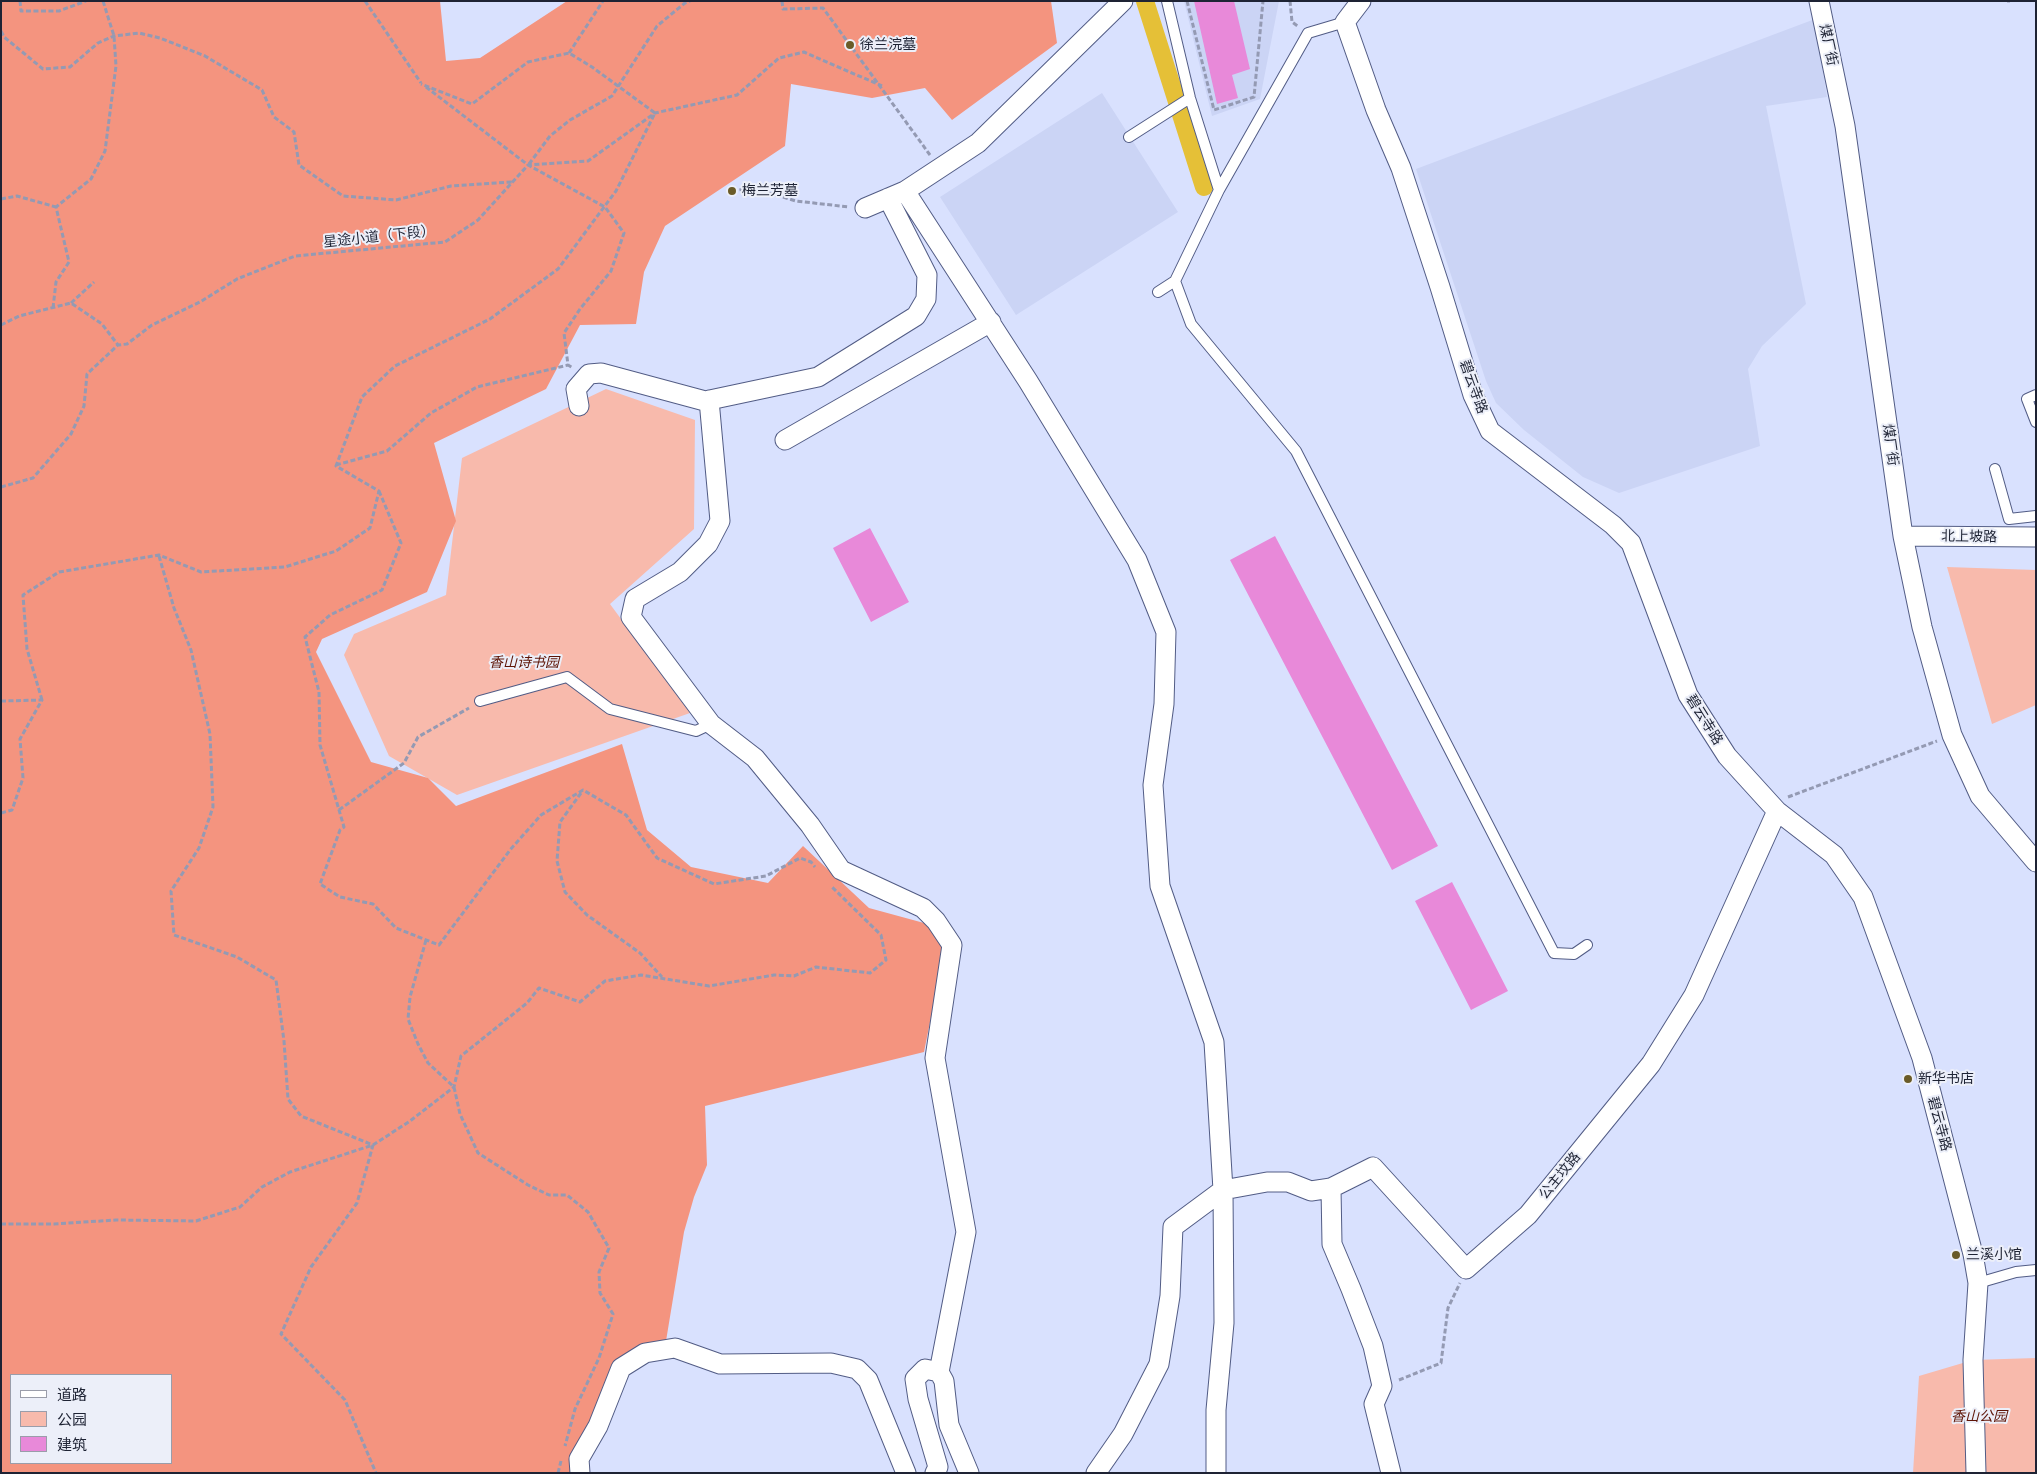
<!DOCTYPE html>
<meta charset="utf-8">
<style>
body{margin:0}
#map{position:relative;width:2037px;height:1474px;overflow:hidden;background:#d9e1fe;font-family:"Noto Serif","Noto Sans SC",serif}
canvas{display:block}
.frame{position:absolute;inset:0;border:2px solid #1e2334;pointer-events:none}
.legend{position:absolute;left:10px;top:1374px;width:162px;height:90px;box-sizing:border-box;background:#eceff9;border:1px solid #9a9daa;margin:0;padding:6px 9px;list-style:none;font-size:15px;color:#1e2334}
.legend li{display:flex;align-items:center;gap:10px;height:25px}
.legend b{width:25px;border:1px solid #9a9daa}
</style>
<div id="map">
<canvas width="2037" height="1474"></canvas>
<div class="frame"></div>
<ul class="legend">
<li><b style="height:6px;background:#fff"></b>道路</li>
<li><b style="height:14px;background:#f8baac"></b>公园</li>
<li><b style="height:14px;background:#e889d9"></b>建筑</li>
</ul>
</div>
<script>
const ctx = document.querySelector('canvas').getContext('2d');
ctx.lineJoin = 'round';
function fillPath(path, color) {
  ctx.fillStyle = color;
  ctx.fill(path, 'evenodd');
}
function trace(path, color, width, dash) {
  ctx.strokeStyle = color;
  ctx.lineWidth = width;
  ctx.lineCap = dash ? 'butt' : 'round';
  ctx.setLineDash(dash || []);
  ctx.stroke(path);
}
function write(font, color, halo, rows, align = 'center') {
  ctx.font = font + ' "Noto Serif","Noto Sans SC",serif';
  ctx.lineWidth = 4;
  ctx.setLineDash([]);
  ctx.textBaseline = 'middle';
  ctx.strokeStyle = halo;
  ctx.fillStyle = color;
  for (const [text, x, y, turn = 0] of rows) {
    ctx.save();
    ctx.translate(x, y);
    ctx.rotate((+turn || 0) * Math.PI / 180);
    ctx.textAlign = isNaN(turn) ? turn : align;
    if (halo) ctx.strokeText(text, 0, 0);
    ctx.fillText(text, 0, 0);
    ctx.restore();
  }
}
const built = new Path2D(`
 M1184,1H1279L1260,99L1212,116Z
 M1815,19L1827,97L1766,106L1806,304L1762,346L1748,369L1760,446L1619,493L1583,477L1524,430L1496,403L1486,381L1416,169Z
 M1102,93L1178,212L1016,315L940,197Z`);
const green = new Path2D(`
 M606,389L695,420L694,529L610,604L690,713L457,795L389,756L344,655L354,634L446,595L462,458Z
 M1947,567L2036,570V705L1992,724Z
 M2036,1358V1473H1913L1919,1376L1973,1360Z`);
const forest = new Path2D(`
 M1,1H440L446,61L480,58L567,1H1051L1057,43L952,120L925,88L872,98L791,84L785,146L665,226L644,272L636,324L580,325L546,389L434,443L456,521L427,592L322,639L316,652L371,762L428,778L456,806L622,744L647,830L691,867L768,883L803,846L869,908L935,926L945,947L924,1052L705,1106L707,1165L694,1197L684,1232L666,1341L609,1387L572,1453L570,1473H1ZM11,1375H171V1463H11Z`);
const canal = new Path2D(`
 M1145,1L1204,187`);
const building = new Path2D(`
 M1194,1H1234L1250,69L1232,75L1238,98L1217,104Z
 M870,528L909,602L871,622L833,548Z
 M1275,536L1438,846L1392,870L1230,560Z
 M1452,882L1508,991L1471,1010L1415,901Z`);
const path = new Path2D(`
 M20,1L21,11H59L86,1
 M365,1L421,83
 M782,1L783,9L823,8L930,155
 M1187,1L1214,110L1254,97L1263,1
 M1290,1L1292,22L1299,27
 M2007,1H2010
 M1,31L4,37L43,69L70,67L98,43L114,36L139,33L160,38L205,56L262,90L274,117L294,132L299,165L343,196L396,200L451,186L512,182
 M569,53L603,1
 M426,87L528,165L605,207L624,233L611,271L580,309L564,333L568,365L573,368
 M529,164L550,136L570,120L612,96L657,26L685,3L690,1
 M732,191L752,188L796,201L849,207
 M1,199L17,196L56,207
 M71,303L94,282
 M53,308L56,282L69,262L56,207L91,179L105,151L116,66L114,36L103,1
 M1,325L19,316L71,303L102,324L118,345
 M336,465L387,451L431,413L477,387L568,365
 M1,487L33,478L71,434L84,406L87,374L118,345L127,344L152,325L200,302L237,279L295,256L445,242L478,220L528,165L588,161L655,113L737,95L779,58L804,52L882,86
 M379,491L401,543L382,590L330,615L305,637L319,692L320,745L344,827L340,830L320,884L340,897L373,904L396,928L439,945L510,850L541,815L583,790L626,815L657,858L714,884L766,876L800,858L811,862L815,867
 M159,556L174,608L191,650L210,734L213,807L199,848L171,891L174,935L237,957L276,980L284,1041L288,1099L301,1116L373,1145L357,1203L311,1267L281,1334L345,1400L376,1473
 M42,700L27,649L23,595L59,572L159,555L201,572L285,567L336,551L370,528L379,491L336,466L362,397L395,366L490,319L558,269L616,191L655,113L592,67L569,53L528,62L472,104L421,84
 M1,701L42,700L20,739L23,778L12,810L1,813
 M581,793L560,822L557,861L565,892L587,915L640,953L662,977
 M1788,797L1937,741
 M339,810L404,763L418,737L469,708
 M426,940L410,997L408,1019L418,1044L428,1063L454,1087L460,1114L478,1153L528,1185L549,1195H567L588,1212L609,1248L599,1272L600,1293L613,1314L599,1358L575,1409L565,1446
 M1,1224H54L116,1220L196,1221L240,1207L262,1187L290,1172L373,1145L410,1121L454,1087L461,1056L527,1003L539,988L580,1002L605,981L641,975L709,986L774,975L794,976L816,967L870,973L886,960L881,935L832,887
 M1399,1380L1441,1363L1448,1308L1460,1283
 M558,1473L561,1461`);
const service = new Path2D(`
 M1167,1L1190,98L1219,190L1175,281L1191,324L1296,451L1554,953L1574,954L1587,945
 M1129,137L1190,98
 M1219,190L1308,33L1345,22
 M1158,292L1175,281
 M2036,395L2027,399L2036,422
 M1995,469L2009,519L2036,516
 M480,701L567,677L610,709L696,731L711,724
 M1978,1283L2016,1272L2036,1270`);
const minor = new Path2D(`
 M1361,1L1345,22L1376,110L1401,168L1440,287L1473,395L1490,431L1613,525L1631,543L1688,695L1727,756L1777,811L1834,855L1863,897L1922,1058L1973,1254L1978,1283L1973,1360L1976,1473
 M1819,1L1845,126L1903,536L1922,627L1952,735L1980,796L2036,862
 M905,191L1028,381L1137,560L1166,632L1164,704L1153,785L1160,886L1214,1042L1223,1190L1224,1323L1216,1410V1473
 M865,208L905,191L978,143L1123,1
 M709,400L720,521L708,544L680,572L635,599L631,617L711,724L755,758L810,825L841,870L923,908L936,921L952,945L935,1058L966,1232L939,1372
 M579,406L576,389L589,374L601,373L705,401L818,377L916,316L926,299L927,275L888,198
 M785,440L991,322
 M1903,536L2036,537
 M1331,1188L1332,1244L1351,1289L1373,1346L1382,1386L1374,1404L1391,1473
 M580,1473L579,1459L598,1426L621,1368L645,1353L675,1348L720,1364L831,1363L857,1369L868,1380L906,1473
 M935,1473L938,1467L918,1399L915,1379L925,1369L939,1372L944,1381L949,1425L969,1473
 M1096,1473L1123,1434L1159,1364L1170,1296L1173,1227L1223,1190L1267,1182H1288L1311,1191L1331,1188L1373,1167L1466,1269L1528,1215L1651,1064L1694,995L1777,811`);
const markers = [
 [850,45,5,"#6a5b28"],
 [732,191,5,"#6a5b28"],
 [1908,1079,5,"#6a5b28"],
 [1956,1255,5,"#6a5b28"]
];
const poiNames = [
 ["徐兰浣墓",860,45],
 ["梅兰芳墓",742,191],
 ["新华书店",1918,1079],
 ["兰溪小馆",1966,1255]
];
const streetNames = [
 ["煤厂街",1828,45,78],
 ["星途小道（下段）",379,237,-6],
 ["碧云寺路",1473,387,70],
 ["煤厂街",1890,445,82],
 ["北上坡路",1969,537,1],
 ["碧云寺路",1704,720,58],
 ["碧云寺路",1939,1124,75],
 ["公主坟路",1560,1176,-51]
];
const parkNames = [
 ["香山诗书园",524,663],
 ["香山公园",1979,1417]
];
fillPath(built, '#cbd4f5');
fillPath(green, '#f8baac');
fillPath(forest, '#f4947f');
trace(canal, '#e5c037', 18);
fillPath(building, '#e889d9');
trace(service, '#525c85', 12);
trace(minor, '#525c85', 21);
trace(path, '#949ab3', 3, [5, 2.5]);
trace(service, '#fff', 10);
trace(minor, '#fff', 19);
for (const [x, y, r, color] of markers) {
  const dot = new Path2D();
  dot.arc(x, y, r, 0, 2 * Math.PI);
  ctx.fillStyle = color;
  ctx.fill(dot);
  trace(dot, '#eceff9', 2);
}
write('14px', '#1e2334', '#eceff9', poiNames, 'left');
write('14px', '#1e2334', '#eceff9', streetNames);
write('italic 14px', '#5e1406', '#eceff9', parkNames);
</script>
